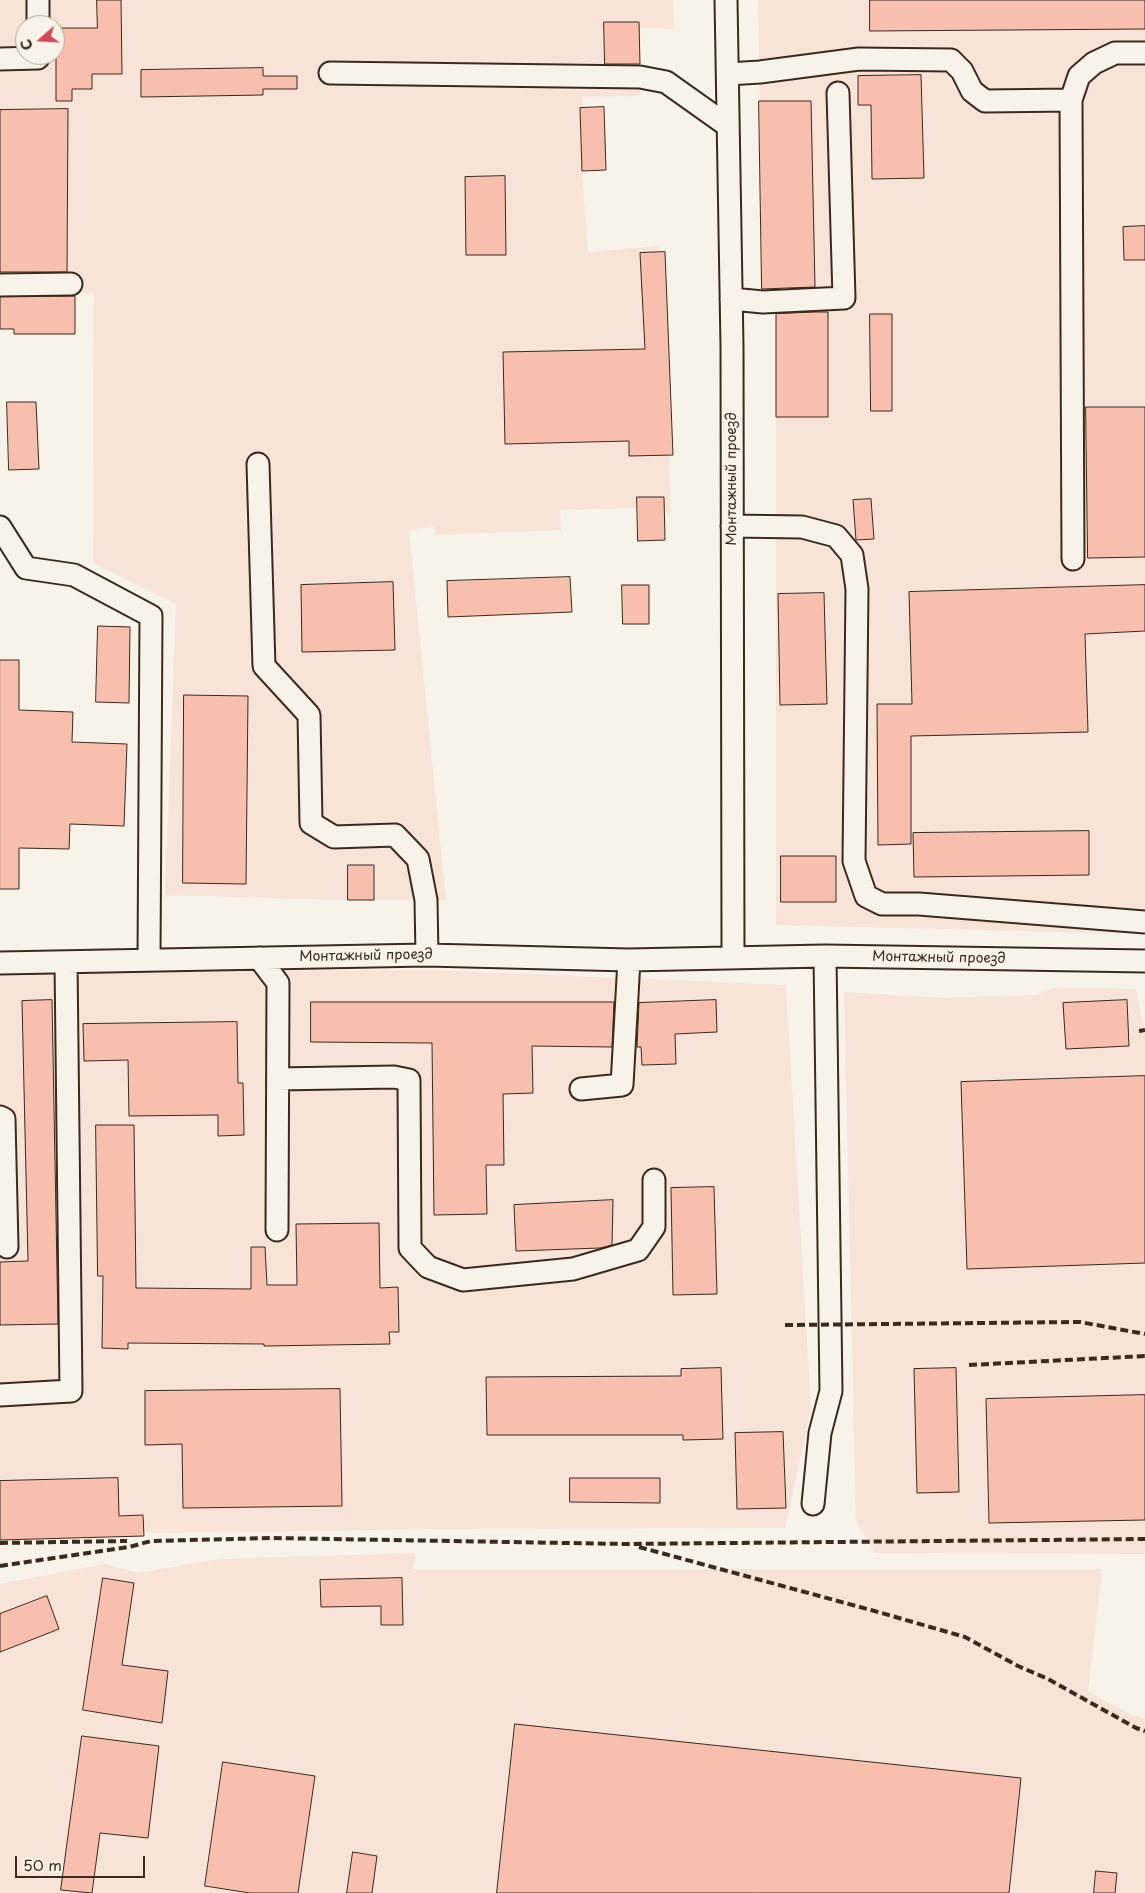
<!DOCTYPE html>
<meta charset="utf-8">
<style>
body{margin:0}
#map{position:relative;width:1145px;height:1893px;overflow:hidden;background:#f7f3e8;font-family:"Playpen Sans",sans-serif}
canvas{display:block}
.north{position:absolute;left:15px;top:15px;width:50px;height:50px;box-sizing:border-box;background:#f7f3e8;border:1px solid #aca397;border-radius:50%;rotate:251deg;font-size:14px;font-weight:700;line-height:20px;text-align:center;color:#3b2a1e}
.north::after{content:'';display:block;margin:auto;width:18px;height:22px;background:#d1495b;clip-path:polygon(50% 0,100% 100%,50% 72%,0 100%)}
.scale{position:absolute;left:15px;top:1856px;width:130px;height:22px;box-sizing:border-box;border:2px solid #3b2a1e;border-top:0;padding-left:6px;font-size:15px;line-height:18px;white-space:nowrap;color:#3b2a1e;-webkit-text-stroke:4px #f7f3e8;paint-order:stroke}
</style>
<div id="map">
<canvas width="1145" height="1893"></canvas>
<div class="north">С</div>
<div class="scale">50 m</div>
</div>
<script>
const ctx = document.querySelector('canvas').getContext('2d');
ctx.lineJoin = 'round';
function fillPath(path, color) {
  ctx.fillStyle = color;
  ctx.fill(path, 'evenodd');
}
function trace(path, color, width, dash) {
  ctx.strokeStyle = color;
  ctx.lineWidth = width;
  ctx.lineCap = dash ? 'butt' : 'round';
  ctx.setLineDash(dash || []);
  ctx.stroke(path);
}
function write(font, color, halo, rows, align = 'center') {
  ctx.font = font + ' "Playpen Sans",sans-serif';
  ctx.lineWidth = 4.5;
  ctx.setLineDash([]);
  ctx.textBaseline = 'middle';
  ctx.strokeStyle = halo;
  ctx.fillStyle = color;
  for (const [text, x, y, turn = 0] of rows) {
    ctx.save();
    ctx.translate(x, y);
    ctx.rotate((+turn || 0) * Math.PI / 180);
    ctx.textAlign = isNaN(turn) ? turn : align;
    if (halo) ctx.strokeText(text, 0, 0);
    ctx.fillText(text, 0, 0);
    ctx.restore();
  }
}
const built = new Path2D(`
 M0,0H673L674,29L639,28L640,96L582,97V171L588,252L660,246L671,513L637,508L560,510L561,530L436,535L434,526L409,530L446,900H348L165,895L176,604L93,563L94,293L0,294ZM25,25H55V55H25Z
 M758,0H1145V934L776,925V312H763Z
 M436,970L786,985L811,1409L785,1528L441,1529L157,1533L122,1530L0,1540V975L84,972Z
 M1053,988L1136,989L1145,1035V1554L875,1553L856,1521L844,992L941,998L1037,995Z
 M415,1553L413,1569H1102L1088,1692L1132,1715L1145,1718V1893H372L376,1863L369,1893H0V1584L105,1564L138,1573L220,1559Z`);
const building = new Path2D(`
 M97,0H121L122,74H92V89H72V101H56V28H97Z
 M870,0H1145V29L870,31Z
 M604,22H639L640,64H605Z
 M263,68V76H297V89H263V95L141,97V70Z
 M921,75L924,178L872,179L871,105H858V76Z
 M759,101H811L815,287L762,289Z
 M604,107L606,170L582,171L580,108Z
 M68,109L67,272H0V110Z
 M505,176L506,255H466L465,177Z
 M1145,226V260H1124L1123,227Z
 M665,252L673,455L629,456V441L505,444L503,352L645,349L640,253Z
 M71,296H75V334H14V329H0V297Z
 M815,312H828V417H776V314Z
 M870,314H892V411H871Z
 M7,402H36L39,469L9,470Z
 M1086,407H1145V557L1088,558Z
 M637,497H664L665,540L638,541Z
 M871,499L874,539L856,540L853,500Z
 M570,577L572,612L448,617L447,581Z
 M393,582L395,650L302,652L301,585Z
 M622,585H649V624H623Z
 M1145,585V631L1085,634L1088,732L911,736V844L878,845L877,704H912L909,592Z
 M824,593L827,704L780,705L778,594Z
 M98,626L130,627L129,703L96,702Z
 M0,660H19V710L73,712L72,742L127,744L124,826L70,824L69,849L19,848V889H0Z
 M184,695L248,696L246,884L183,883Z
 M1089,831V875L914,877L913,833Z
 M781,856H836V902H781Z
 M348,865H374V900H348Z
 M52,1000L58,1324L0,1325V1262L28,1261L22,1001Z
 M716,1000L717,1032L675,1034L676,1064L642,1065L641,1047H637L639,1003Z
 M1127,1000L1129,1046L1066,1049L1063,1003Z
 M311,1002H614L612,1047L532,1046L533,1093L503,1094L504,1165H486L487,1214L434,1215L432,1043L311,1042Z
 M237,1022L238,1083H243L244,1135L218,1136V1115L129,1116L128,1060L84,1061L83,1024Z
 M1145,1076V1263L967,1269L961,1082Z
 M96,1125H134L136,1288L251,1289V1247H265L267,1285H297L296,1224L379,1223L380,1288L398,1287L399,1332H389L390,1344L264,1346V1344L128,1343V1349L102,1348L103,1276H98Z
 M714,1187L717,1294L673,1295L671,1188Z
 M613,1200L612,1245L600,1248L516,1251L514,1205Z
 M721,1368L723,1439L683,1440V1435H487L486,1377L681,1376V1369Z
 M956,1368L959,1492L917,1493L914,1369Z
 M340,1389L342,1506L183,1508L182,1444L145,1445V1391Z
 M1145,1395V1520L989,1523L986,1399Z
 M783,1432L786,1508L737,1509L735,1433Z
 M118,1478L119,1516L143,1515L144,1536L0,1540V1481Z
 M570,1478H660V1503L570,1502Z
 M103,1578L134,1583L122,1665L168,1671L162,1723L83,1710Z
 M402,1578L403,1625H381V1606L321,1607L320,1580Z
 M47,1596L59,1629L0,1652V1614Z
 M515,1724L1021,1778L1009,1893H497Z
 M82,1736L159,1746L148,1838L100,1833L92,1893L61,1890Z
 M223,1762L315,1776L298,1893H250L205,1886Z
 M353,1852L377,1856L372,1893H347Z
 M1096,1871L1117,1873L1115,1893H1094Z`);
const minor = new Path2D(`
 M726,0L732,346L733,957
 M38,25V0
 M0,59L38,58V55
 M330,73L640,77L666,82L728,126
 M728,74L760,72L859,59L951,60L962,71L972,91L985,101L1071,100
 M0,285L71,284
 M731,299L763,302L844,298L838,93
 M258,464L264,666L309,715L311,823L334,837L395,835L418,859L426,900L427,955
 M732,526L802,527L836,536L852,555L857,589L854,861L866,896L882,904H919L1145,922
 M0,527L26,568L74,575L151,616L149,960
 M1073,559L1071,100L1079,76L1094,63L1115,53H1145
 M259,958L278,983L277,1230
 M0,963L427,955L629,960L825,956L1145,961
 M278,1079L394,1077L409,1080L410,1248L428,1267L463,1280L573,1269L638,1250L654,1227V1180
 M581,1089L622,1085L629,960
 M0,1117L4,1119L7,1247
 M0,1395L71,1391L66,962
 M813,1504L820,1433L831,1391L825,956`);
const rail = new Path2D(`
 M1139,1031L1145,1030
 M785,1325L1080,1322L1145,1334
 M969,1365L1145,1356
 M0,1543L127,1541
 M639,1547L871,1610L965,1637L1018,1666L1048,1679L1136,1728L1145,1731
 M0,1566L129,1547L151,1541L272,1538L627,1544L1145,1539`);
const streetNames = [
 ["Монтажный проезд",732,479,-90],
 ["Монтажный проезд",366,956,-1],
 ["Монтажный проезд",939,958,1]
];
fillPath(built, '#f7e3d7');
fillPath(building, '#f8bfae');
trace(building, '#3b2a1e', 1);
trace(minor, '#3b2a1e', 25);
trace(minor, '#f7f3e8', 21);
trace(rail, '#3b2a1e', 4, [8, 4]);
write('14px', '#3b2a1e', '#f7f3e8', streetNames);
</script>
